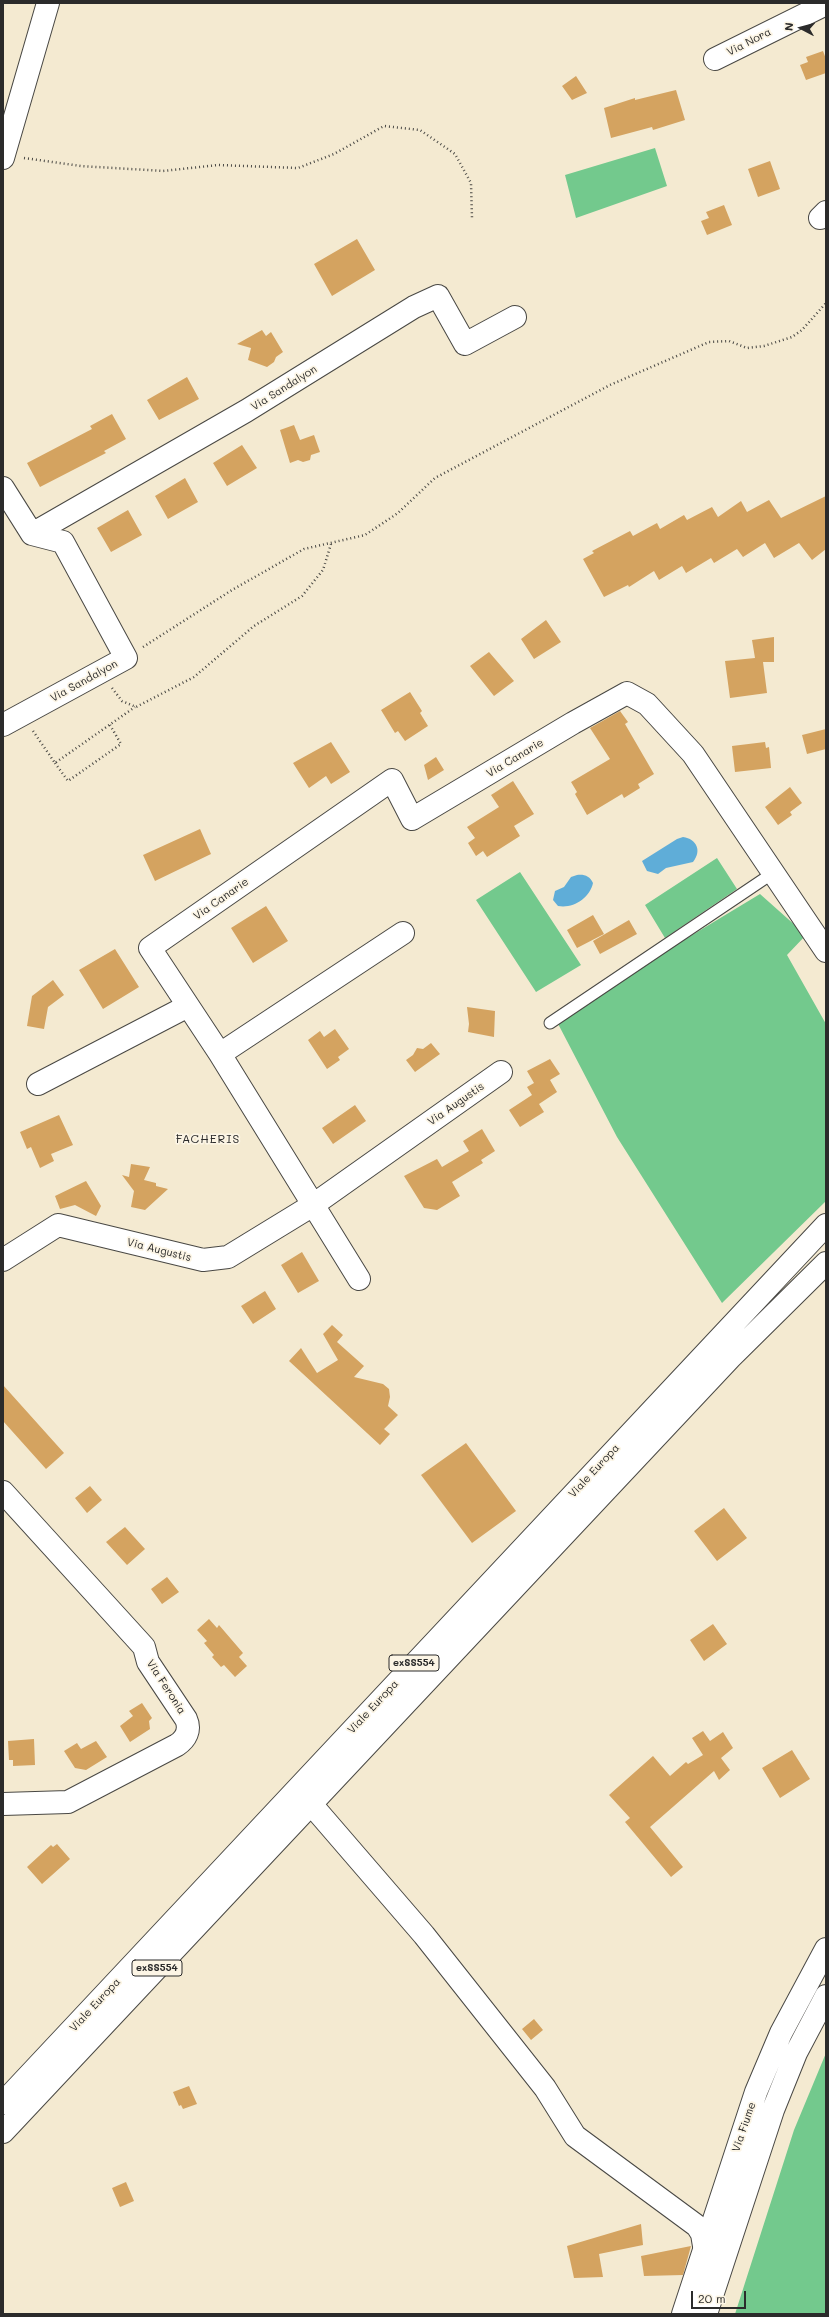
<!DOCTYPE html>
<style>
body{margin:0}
#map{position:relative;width:829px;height:2317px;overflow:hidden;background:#f4ead1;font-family:Mali,sans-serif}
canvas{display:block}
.frame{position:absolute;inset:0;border:4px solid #2b2b2b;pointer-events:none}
.north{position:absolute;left:781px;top:8px;width:40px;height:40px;-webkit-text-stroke:3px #fcf5e5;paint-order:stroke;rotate:276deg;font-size:11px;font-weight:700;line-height:16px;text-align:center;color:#2b2b2b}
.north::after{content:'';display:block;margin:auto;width:14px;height:18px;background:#2b2b2b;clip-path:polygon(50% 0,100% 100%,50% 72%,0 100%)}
.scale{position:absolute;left:691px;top:2291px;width:55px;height:18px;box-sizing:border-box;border:2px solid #2b2b2b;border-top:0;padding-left:5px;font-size:12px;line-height:14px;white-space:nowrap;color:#2b2b2b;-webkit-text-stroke:3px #fcf5e5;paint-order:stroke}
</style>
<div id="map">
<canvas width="829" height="2317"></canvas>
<div class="frame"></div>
<div class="north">N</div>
<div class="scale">20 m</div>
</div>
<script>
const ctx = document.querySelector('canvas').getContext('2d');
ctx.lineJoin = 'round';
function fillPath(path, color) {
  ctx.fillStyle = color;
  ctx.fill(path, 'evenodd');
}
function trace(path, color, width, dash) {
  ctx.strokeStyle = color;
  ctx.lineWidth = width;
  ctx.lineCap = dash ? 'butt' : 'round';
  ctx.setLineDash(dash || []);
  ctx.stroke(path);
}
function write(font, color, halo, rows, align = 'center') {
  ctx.font = font + ' Mali,sans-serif';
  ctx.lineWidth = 3.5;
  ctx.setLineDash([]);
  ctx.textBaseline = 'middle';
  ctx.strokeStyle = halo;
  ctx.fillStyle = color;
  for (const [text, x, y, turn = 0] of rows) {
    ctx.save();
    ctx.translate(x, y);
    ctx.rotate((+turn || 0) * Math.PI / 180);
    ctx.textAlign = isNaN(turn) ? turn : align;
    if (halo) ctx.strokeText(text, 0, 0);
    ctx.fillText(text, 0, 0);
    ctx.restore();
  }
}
const green = new Path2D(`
 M655,148L667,186L576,218L565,175Z
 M717,858L737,889L665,938L645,905Z
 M520,872L581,965L536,992L476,900Z
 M760,894L806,935L787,955L826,1024V1201L722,1303L617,1137L555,1018Z
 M826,2053V2314H735L794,2130Z`);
const water = new Path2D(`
 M683,837C697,839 702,851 693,862L666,868L658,874L647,871L642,861L677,839Z
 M577,875C584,874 590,876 593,883C590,898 573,909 558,906L553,900L555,891L564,887L571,877Z`);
const building = new Path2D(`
 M823,51L826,59V73L806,80L800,65L808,62L806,57Z
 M576,76L587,93L572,100L562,86Z
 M676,90L685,120L653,130L652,127L611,138L604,108L635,98V100Z
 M770,161L780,189L758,197L748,169Z
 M724,205L732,225L707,235L701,221L709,218L706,212Z
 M357,239L375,270L332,296L314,264Z
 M262,330L266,336L271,332L283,352L276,357L274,362L267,367L248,360L251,348L237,344Z
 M187,377L199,399L159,420L147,400Z
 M112,414L126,439L104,451L106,453L40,487L27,463L92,429L90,426Z
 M294,425L300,440L314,435L320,452L311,455L310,460L303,462L298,460L290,463L280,430Z
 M242,445L257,468L227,486L213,463Z
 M185,478L198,502L168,519L155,496Z
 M826,496V549L812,560L799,543L774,558L765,543L743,557L737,549L714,563L711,558L686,573L682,566L659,580L654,571L629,587L628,585L604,597L583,559L594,553L592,551L630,531L633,536L657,523L660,529L684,515L687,520L712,507L718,517L741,501L747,512L769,500L781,518Z
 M128,510L142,535L111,552L97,528Z
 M546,620L561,642L534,659L521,639Z
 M774,637V662H763L767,693L730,698L725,661L755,658L752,640Z
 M489,652L514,681L494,696L470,666Z
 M410,692L422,711L420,713L428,726L405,741L398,731L395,733L381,710Z
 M620,711L628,722L625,724L654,774L638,784L640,788L624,798L622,794L587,815L575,794L577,792L571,782L610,759L590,728Z
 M826,729V749L807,754L802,735Z
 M331,742L350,772L331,784L326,776L309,788L293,763Z
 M765,742L766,748L769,747L771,768L735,772L732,746Z
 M436,757L444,770L428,780L424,765Z
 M513,781L534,814L514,826L520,836L487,857L483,851L476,856L468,843L475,838L467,827L499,807L491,795Z
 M790,787L802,803L790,812L792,815L778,825L765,807Z
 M200,829L211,854L155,881L143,855Z
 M266,906L288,941L253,963L231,928Z
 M593,915L604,934L577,948L567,930Z
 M629,920L637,934L600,954L593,941Z
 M115,949L139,987L103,1009L79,970Z
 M53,980L64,995L48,1007L44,1029L27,1026L32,996Z
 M467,1007L495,1011L494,1037L468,1032L469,1024Z
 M335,1029L349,1049L338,1057L340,1060L327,1069L308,1040L320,1031L324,1037Z
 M431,1043L440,1054L415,1072L406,1060L413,1055L417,1048L423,1049Z
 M550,1059L560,1074L550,1080L557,1092L539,1104L544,1112L520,1127L509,1110L532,1095L527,1087L534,1083L527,1071Z
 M355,1105L366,1121L333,1144L322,1128Z
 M59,1115L73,1145L51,1154L54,1161L40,1168L31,1147L27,1149L20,1132Z
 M482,1129L495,1151L481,1160L483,1163L452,1182L460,1196L437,1210L424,1208L404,1176L437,1159L442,1167L469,1151L463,1141Z
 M131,1164L150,1167L144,1180L156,1183V1186L168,1189L145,1210L131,1207L134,1191L122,1175L129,1177Z
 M86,1181L101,1206L96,1216L75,1205L60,1209L55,1196Z
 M302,1252L319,1281L298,1293L281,1265Z
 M265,1291L276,1309L253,1324L241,1306Z
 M332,1325L343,1335L337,1342L364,1366L354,1377L383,1384L389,1389L390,1397L388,1406L398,1415L384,1429L390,1434L380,1445L289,1361L301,1348L317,1373L338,1360L323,1334Z
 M3,1385L64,1453L46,1469L3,1421Z
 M466,1443L516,1511L472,1543L421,1475Z
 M90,1486L102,1500L87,1513L75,1498Z
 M724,1508L747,1538L717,1561L694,1531Z
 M125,1527L145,1549L127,1565L106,1542Z
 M167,1577L179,1592L162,1604L151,1589Z
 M209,1619L217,1628L219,1625L243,1653L239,1657L247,1666L235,1677L224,1665L221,1667L212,1657L214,1655L204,1643L207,1641L197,1630Z
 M713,1624L727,1644L704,1661L690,1640Z
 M142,1703L152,1718L149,1721L150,1729L130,1742L120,1726L133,1716L129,1711Z
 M703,1731L710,1741L723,1732L733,1748L721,1758L730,1770L719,1780L714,1771L650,1827L683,1867L671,1877L625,1822L630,1818L609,1795L653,1756L670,1776L686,1762L688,1764L703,1755L692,1738Z
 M34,1739L35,1765L13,1766V1760H9L8,1741Z
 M96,1741L107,1757L86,1770L75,1768L64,1751L77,1743L81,1749Z
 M792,1750L810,1779L780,1798L762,1768Z
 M57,1844L70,1859L42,1884L27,1867L51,1845L53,1847Z
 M534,2019L543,2030L531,2040L522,2029Z
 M189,2086L197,2104L183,2109L181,2105L179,2106L173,2092Z
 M126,2182L134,2201L120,2207L112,2188Z
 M641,2224L643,2245L599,2254L603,2277L574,2278L567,2246Z
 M691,2246L683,2275L644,2276L641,2256Z`);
const path = new Path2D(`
 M24,158L81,166L163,171L218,165L298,168L334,154L384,126L420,130L455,154L471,183L472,218
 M143,647L232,590L304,549L365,535L398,513L435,478L610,385L709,342L729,341L747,348L764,346L792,337L802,330L826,303
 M112,688L122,701L136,707L194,677L254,626L302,596L323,570L331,544
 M33,731L55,763L135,707
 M55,763L68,781L121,744L110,725`);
const service = new Path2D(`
 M550,1023L773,873`);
const minor = new Path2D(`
 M715,59L826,4
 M3,158L48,3
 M820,218L826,212
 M3,488L32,534L63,542L126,658L3,725
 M32,534L246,411L414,307L438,296L465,344L515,317
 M220,1054L403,933
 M38,1084L188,1006
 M3,1260L58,1225L203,1260L228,1257L313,1205L501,1072
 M359,1279L220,1054L150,948L392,780L412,819L573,723L627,693L647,704L693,754L826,951
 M3,1492L144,1647L148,1662L186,1719C191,1730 186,1739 177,1745L68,1802L3,1804
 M311,1804L424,1935L545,2088L575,2136L697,2226L702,2234L704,2246`);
const secondary = new Path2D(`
 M683,2314L756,2092L781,2033L826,1949
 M706,2314L773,2110L796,2053L826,1996`);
const primary = new Path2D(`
 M3,2103L826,1225
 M3,2132L730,1358L826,1263`);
const shields = [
 [414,1663,50],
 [157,1968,50]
];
const shieldNames = [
 ["exSS554",414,1663],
 ["exSS554",157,1968]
];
const streetNames = [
 ["Via Nora",749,42,-27],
 ["Via Sandalyon",284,388,-32],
 ["Via Sandalyon",84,681,-29],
 ["Via Canarie",515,758,-31],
 ["Via Canarie",221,899,-35],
 ["Via Augustis",456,1104,-35],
 ["Via Augustis",159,1250,14],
 ["Viale Europa",594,1471,-47],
 ["Via Feronia",166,1687,57],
 ["Viale Europa",373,1707,-47],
 ["Viale Europa",95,2005,-47],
 ["Via Fiume",744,2127,-71]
];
const neighbourhoodNames = [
 ["FACHERIS",208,1139]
];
fillPath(green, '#73c98d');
fillPath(water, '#5fadd8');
fillPath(building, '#d4a360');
trace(service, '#494844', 13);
trace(minor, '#494844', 24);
trace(secondary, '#494844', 24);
trace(primary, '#494844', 24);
trace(path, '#494844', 2.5, [1, 3]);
trace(service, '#fff', 11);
trace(minor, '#fff', 22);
trace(secondary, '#fff', 22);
trace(primary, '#fff', 22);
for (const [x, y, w] of shields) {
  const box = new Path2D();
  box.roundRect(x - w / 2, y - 8, w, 16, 3);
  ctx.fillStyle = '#fcf5e5';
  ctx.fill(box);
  trace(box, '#2b2b2b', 1);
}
write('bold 10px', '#2b2b2b', null, shieldNames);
write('11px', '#2b2b2b', '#fcf5e5', streetNames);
ctx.letterSpacing = '1px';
write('12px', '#2b2b2b', '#fcf5e5', neighbourhoodNames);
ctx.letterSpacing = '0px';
</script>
